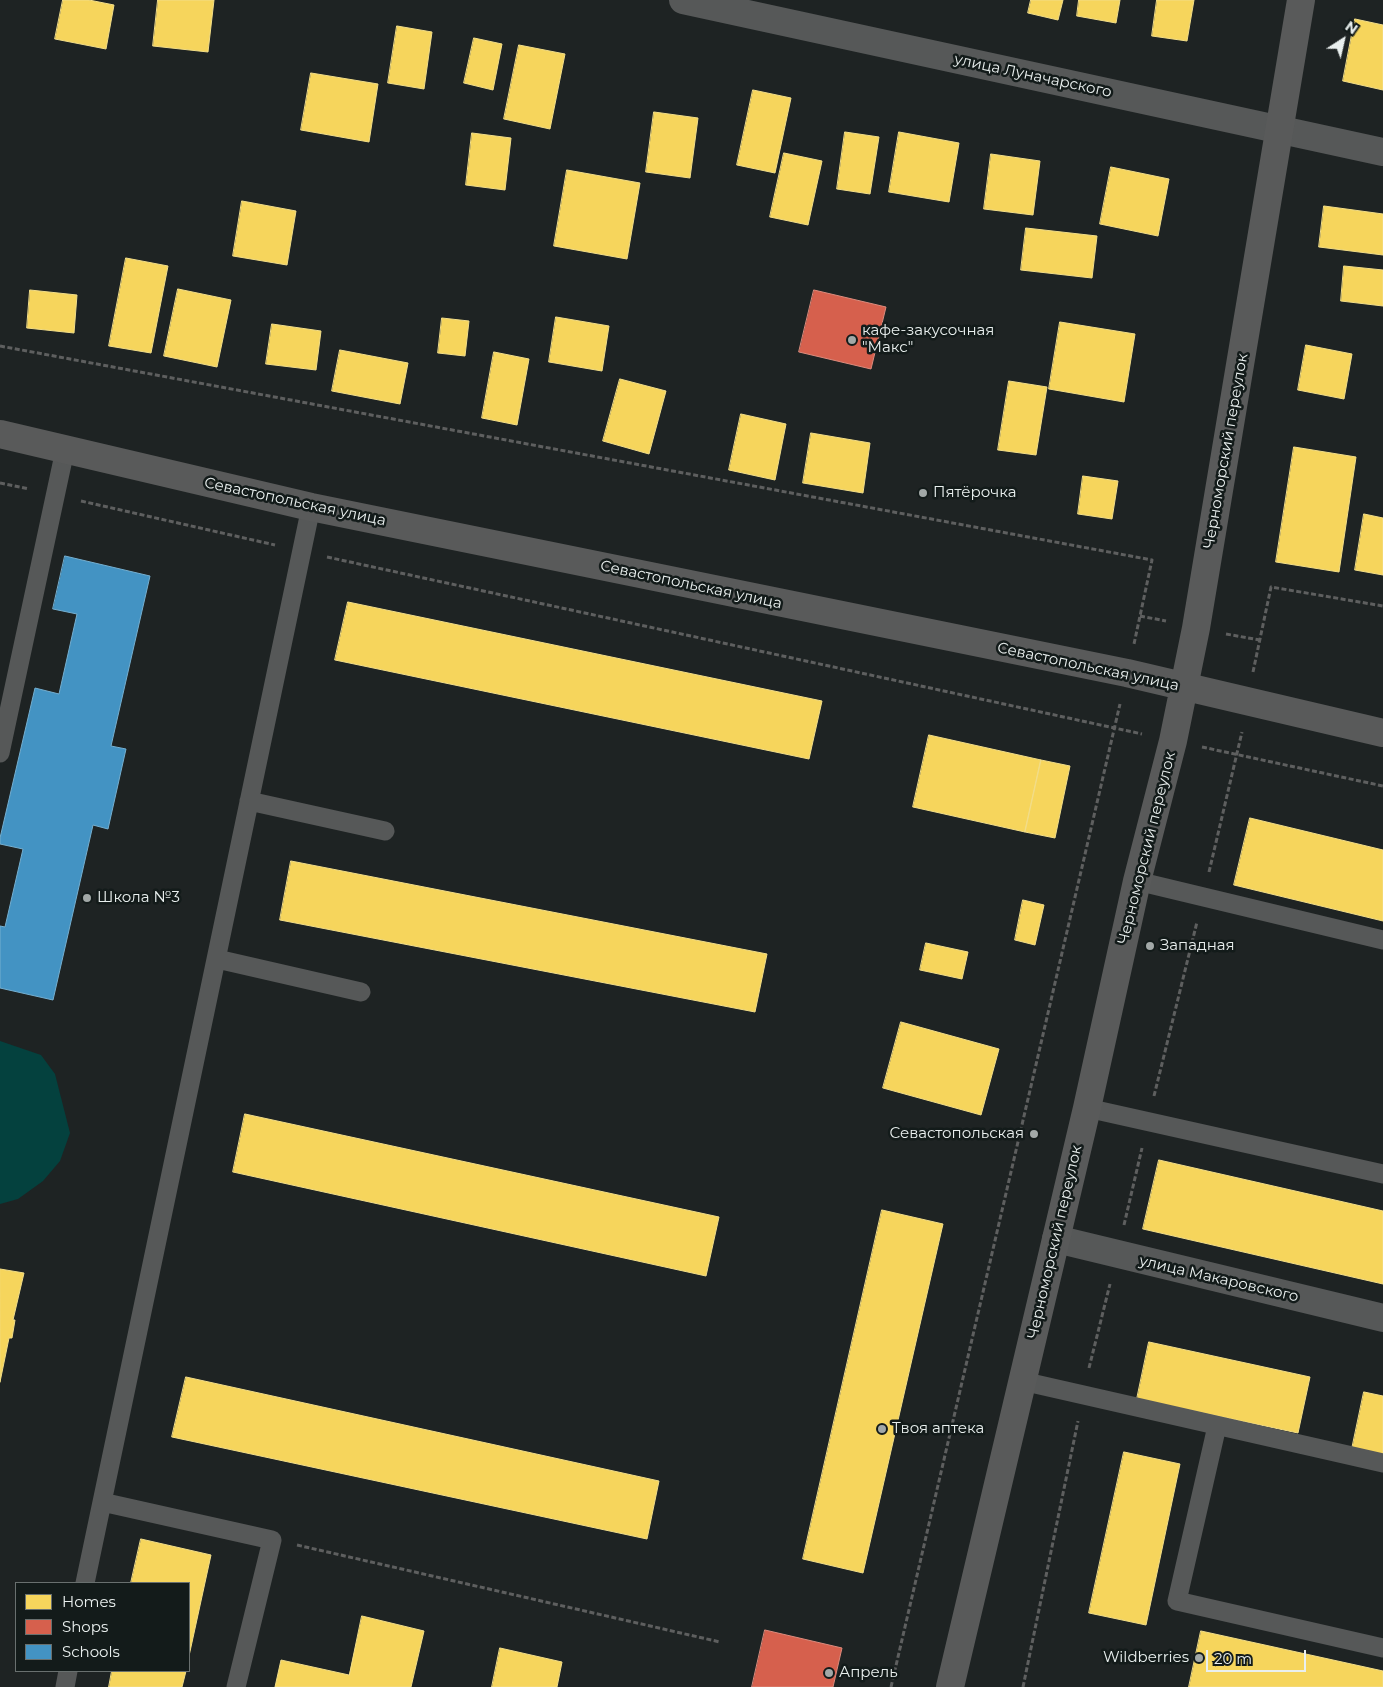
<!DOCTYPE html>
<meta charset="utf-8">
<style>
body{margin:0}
#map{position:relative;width:1383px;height:1687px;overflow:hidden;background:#1e2323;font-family:Montserrat,sans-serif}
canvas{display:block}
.legend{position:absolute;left:15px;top:1582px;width:175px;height:90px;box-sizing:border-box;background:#131b1a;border:1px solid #69706f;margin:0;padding:6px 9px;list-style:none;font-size:15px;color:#e9efee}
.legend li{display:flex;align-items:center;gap:10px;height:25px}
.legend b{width:25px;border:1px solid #69706f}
.north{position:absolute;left:1318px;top:15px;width:50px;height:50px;-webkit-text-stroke:4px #131b1a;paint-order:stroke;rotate:35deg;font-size:14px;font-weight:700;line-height:20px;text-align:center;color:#e9efee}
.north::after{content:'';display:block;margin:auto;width:18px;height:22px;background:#e9efee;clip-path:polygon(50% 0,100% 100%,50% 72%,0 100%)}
.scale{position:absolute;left:1206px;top:1650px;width:100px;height:22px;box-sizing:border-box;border:2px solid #e9efee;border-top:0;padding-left:6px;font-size:15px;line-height:18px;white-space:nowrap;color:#e9efee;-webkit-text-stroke:4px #131b1a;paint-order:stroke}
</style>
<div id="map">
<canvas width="1383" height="1687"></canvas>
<ul class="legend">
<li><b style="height:14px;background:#f6d55c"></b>Homes</li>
<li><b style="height:14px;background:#d6604d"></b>Shops</li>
<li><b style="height:14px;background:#4393c3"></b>Schools</li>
</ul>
<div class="north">N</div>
<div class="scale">20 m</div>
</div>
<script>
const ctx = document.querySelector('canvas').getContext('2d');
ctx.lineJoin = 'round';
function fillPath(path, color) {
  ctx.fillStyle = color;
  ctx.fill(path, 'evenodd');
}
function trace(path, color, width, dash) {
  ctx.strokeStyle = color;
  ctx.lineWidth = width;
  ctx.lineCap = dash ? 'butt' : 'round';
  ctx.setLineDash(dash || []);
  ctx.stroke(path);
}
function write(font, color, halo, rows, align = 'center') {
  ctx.font = font + ' Montserrat,sans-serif';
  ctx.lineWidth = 5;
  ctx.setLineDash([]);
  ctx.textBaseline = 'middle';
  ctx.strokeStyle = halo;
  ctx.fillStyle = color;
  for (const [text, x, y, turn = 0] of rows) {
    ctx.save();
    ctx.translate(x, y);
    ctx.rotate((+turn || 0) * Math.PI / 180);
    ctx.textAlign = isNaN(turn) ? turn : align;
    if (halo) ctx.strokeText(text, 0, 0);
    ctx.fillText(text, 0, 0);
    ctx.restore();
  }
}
const green = new Path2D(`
 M0,1041L41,1055L55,1074L70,1133L60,1161L43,1181L18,1199L0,1204Z`);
const homes = new Path2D(`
 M63,0H89L114,5L106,49L55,39Z
 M158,0H214L208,52L153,46Z
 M1031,0H1063L1058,20L1028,13Z
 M1079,0H1120L1116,23L1077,16Z
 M1157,0H1194L1187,41L1152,36Z
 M1355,19L1383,25V90L1343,81Z
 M397,26L432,32L424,89L388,83Z
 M474,38L502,44L493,90L464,83Z
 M519,45L565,54L550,129L504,119Z
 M311,73L378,84L369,142L301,130Z
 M753,90L791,98L775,173L737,165Z
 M654,112L698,118L690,178L646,172Z
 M845,132L879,137L870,194L837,189Z
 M899,132L959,143L949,202L889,192Z
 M472,133L511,138L505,190L466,185Z
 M784,153L822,161L808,225L770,217Z
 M991,154L1040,161L1033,215L984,209Z
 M1111,167L1169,179L1158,236L1100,224Z
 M567,170L640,183L627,259L554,246Z
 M242,201L296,211L287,265L233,256Z
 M1324,206L1383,214V255L1319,247Z
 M1026,228L1097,236L1092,278L1021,270Z
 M126,258L168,266L151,353L109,346Z
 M1344,266L1383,270V306L1341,301Z
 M178,289L231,300L217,367L164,356Z
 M30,290L77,295L74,333L27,328Z
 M556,317L609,326L602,371L549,362Z
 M442,318L469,321L465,356L438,353Z
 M1060,322L1135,334L1124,402L1049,389Z
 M272,324L321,331L316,370L266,364Z
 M1306,345L1352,354L1344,399L1298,390Z
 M340,350L408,363L400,404L332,391Z
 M494,352L529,359L517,425L482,418Z
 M620,379L666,391L649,454L603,441Z
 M1009,381L1047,387L1036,455L998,450Z
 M741,414L786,424L775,480L729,470Z
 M811,433L870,443L863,493L803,483Z
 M1294,447L1356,457L1339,572L1276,562Z
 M1083,476L1118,481L1112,519L1078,514Z
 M1364,514L1383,518V575L1355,570Z
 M348,602L822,701L809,759L335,660Z
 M929,735L1041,760L1025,832L913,807Z
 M1041,760L1070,766L1055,838L1025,832Z
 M1250,818L1383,850V921L1234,885Z
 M291,861L767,954L755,1012L280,920Z
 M1023,900L1044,905L1035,945L1015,940Z
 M926,943L968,952L962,979L920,970Z
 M901,1022L999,1049L981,1115L883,1088Z
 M245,1114L719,1217L706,1276L233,1172Z
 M1159,1160L1383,1211V1284L1143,1229Z
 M882,1210L943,1224L863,1573L803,1559Z
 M0,1269L24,1273L13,1320H15L12,1338H9L0,1382Z
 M1149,1342L1310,1377L1298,1433L1137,1399Z
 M186,1377L659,1481L647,1539L172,1437Z
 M1364,1392L1383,1396V1455L1352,1449Z
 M1124,1452L1180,1464L1146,1625L1089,1613Z
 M141,1539L211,1555L189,1656V1583H131Z
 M362,1616L424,1631L411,1687H275L281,1660L349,1675Z
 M1201,1631L1383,1671V1687H1189Z
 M500,1648L562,1662L557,1687H492Z
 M112,1671H186L182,1687H109Z`);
const shops = new Path2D(`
 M814,290L886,307L871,369L799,352Z
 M765,1630L842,1648L833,1687H752Z`);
const schools = new Path2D(`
 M65,556L150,576L111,746L126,749L108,829L93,825L53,1000L0,988V926L5,927L23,849L0,844V838L35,688L59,694L77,614L53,609Z`);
const path = new Path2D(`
 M0,346L1152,560L1134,644
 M0,483L29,489
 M81,501L275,545
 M327,557L1142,734
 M1140,616L1166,621
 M1226,634L1260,640
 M1253,672L1271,587L1383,606
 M1202,747L1383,786
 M1209,872L1242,732
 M1154,1096L1197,922
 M1124,1225L1142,1148
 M1089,1368L1110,1284
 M297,1545L720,1642
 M891,1687L1120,704
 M1023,1687L1078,1421`);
const lane = new Path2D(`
 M0,753L65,450
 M249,801L385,831
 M1137,881L1383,940
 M217,959L361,992
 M1087,1108L1383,1174
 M1022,1381L1383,1463
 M1217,1426L1177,1601L1383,1648
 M102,1502L272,1540L236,1687
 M85,1583L311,507
 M65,1687L68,1671`);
const street = new Path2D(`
 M683,0L1383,152
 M1056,1239L1383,1318`);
const secondary = new Path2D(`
 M0,434L311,507L1127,673L1383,733
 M950,1687L1087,1108L1137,881L1173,741L1196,628L1301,0`);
const markers = [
 [852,340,5,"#a2a8a7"],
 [923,493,5,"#a2a8a7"],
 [87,898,5,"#a2a8a7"],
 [1150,946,5,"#a2a8a7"],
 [1034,1134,5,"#a2a8a7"],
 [882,1429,5,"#a2a8a7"],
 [1199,1658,5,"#a2a8a7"],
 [829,1673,5,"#a2a8a7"]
];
const streetNames = [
 ["улица Луначарского",1033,76,12],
 ["Черноморский переулок",1226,451,-80],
 ["Севастопольская улица",295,502,12],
 ["Севастопольская улица",691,585,12],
 ["Севастопольская улица",1088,667,12],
 ["Черноморский переулок",1147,848,-76],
 ["Черноморский переулок",1055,1242,-77],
 ["улица Макаровского",1219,1279,13]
];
const poiNames = [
 ["кафе-закусочная",862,331],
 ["\"Макс\"",862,348],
 ["Пятёрочка",933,493],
 ["Школа №3",97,898],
 ["Западная",1160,946],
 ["Севастопольская",1024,1134,"right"],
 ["Твоя аптека",892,1429],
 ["Wildberries",1189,1658,"right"],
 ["Апрель",839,1673]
];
fillPath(green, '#04413e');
fillPath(homes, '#f6d55c');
trace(homes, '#f2dd88', 1);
fillPath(shops, '#d6604d');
trace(shops, '#dc8b7d', 1);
fillPath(schools, '#4393c3');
trace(schools, '#75afd0', 1);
trace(path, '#5e5f5f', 3, [5, 2.5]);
trace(lane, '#565858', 19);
trace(street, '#565858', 28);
trace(secondary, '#595a5a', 28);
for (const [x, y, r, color] of markers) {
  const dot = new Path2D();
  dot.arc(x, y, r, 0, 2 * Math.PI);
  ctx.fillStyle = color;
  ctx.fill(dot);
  trace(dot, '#131b1a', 2);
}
write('15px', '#e9efee', '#131b1a', streetNames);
write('15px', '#e9efee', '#131b1a', poiNames, 'left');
</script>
